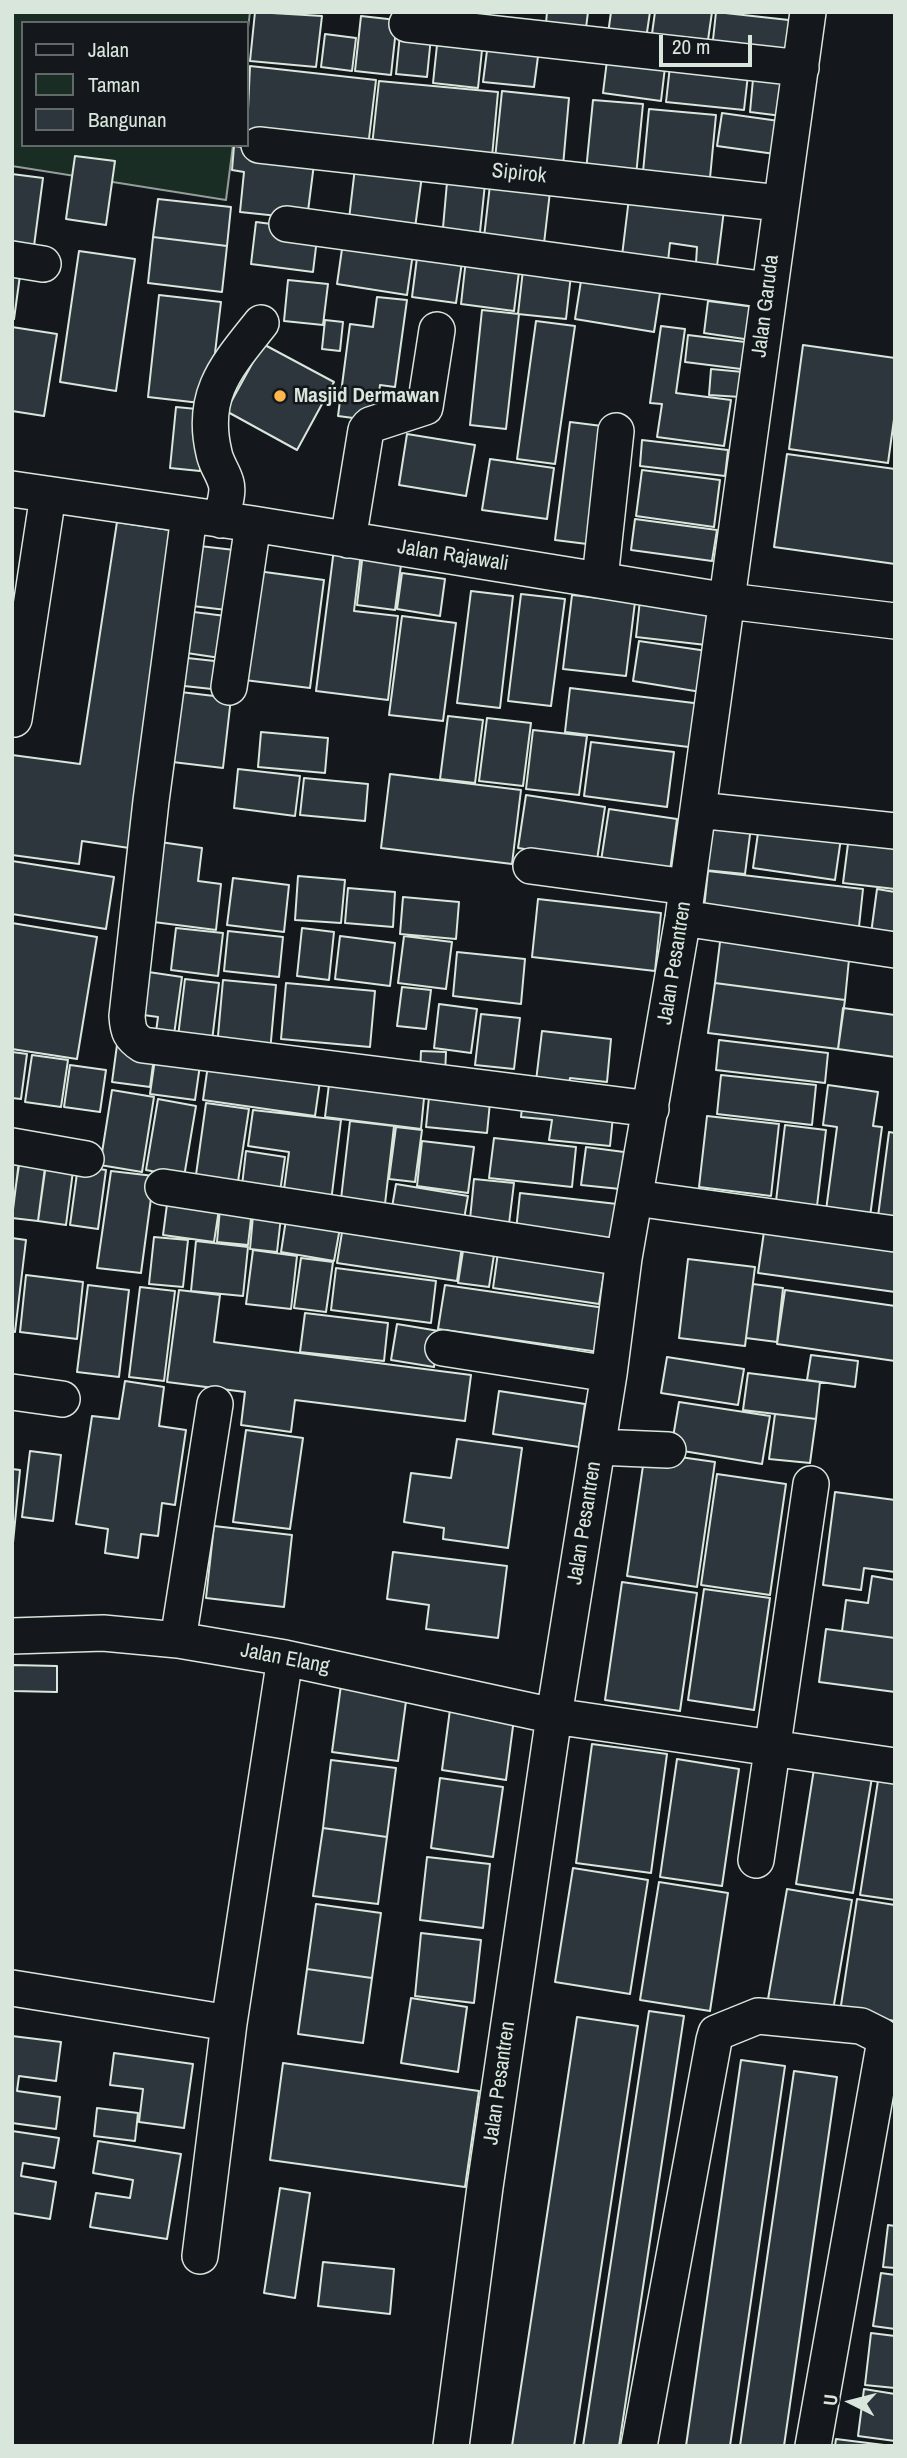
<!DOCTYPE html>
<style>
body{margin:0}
#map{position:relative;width:907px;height:2458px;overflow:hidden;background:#14181c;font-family:"Archivo Narrow",sans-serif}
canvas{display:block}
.frame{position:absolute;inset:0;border:14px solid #d8e6dc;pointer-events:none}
.legend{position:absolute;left:21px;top:21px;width:228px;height:126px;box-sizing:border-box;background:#14181c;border:2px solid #626a69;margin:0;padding:9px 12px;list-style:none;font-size:21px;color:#d8e6dc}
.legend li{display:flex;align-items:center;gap:14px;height:35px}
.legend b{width:35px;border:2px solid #626a69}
.north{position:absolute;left:816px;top:2367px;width:70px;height:70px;-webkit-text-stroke:5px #14181c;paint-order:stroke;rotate:276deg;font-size:19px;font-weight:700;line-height:28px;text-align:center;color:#d8e6dc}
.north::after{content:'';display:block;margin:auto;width:24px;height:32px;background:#d8e6dc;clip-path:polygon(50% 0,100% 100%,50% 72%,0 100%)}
.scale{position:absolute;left:659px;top:35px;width:93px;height:32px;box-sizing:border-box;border:4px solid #d8e6dc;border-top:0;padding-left:9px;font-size:21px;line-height:24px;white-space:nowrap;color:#d8e6dc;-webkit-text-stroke:5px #14181c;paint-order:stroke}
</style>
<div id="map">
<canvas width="907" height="2458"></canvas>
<div class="frame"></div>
<ul class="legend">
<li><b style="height:9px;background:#14181c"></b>Jalan</li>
<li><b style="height:19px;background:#1a2d24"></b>Taman</li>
<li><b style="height:19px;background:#2c363c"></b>Bangunan</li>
</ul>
<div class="north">U</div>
<div class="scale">20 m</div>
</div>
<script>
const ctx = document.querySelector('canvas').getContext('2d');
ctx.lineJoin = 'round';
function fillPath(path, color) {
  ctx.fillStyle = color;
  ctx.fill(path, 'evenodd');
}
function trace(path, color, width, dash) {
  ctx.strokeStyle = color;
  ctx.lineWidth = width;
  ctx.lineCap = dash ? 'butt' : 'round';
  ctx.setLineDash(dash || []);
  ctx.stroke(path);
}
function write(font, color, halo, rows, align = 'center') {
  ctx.font = font + ' "Archivo Narrow",sans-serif';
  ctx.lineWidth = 5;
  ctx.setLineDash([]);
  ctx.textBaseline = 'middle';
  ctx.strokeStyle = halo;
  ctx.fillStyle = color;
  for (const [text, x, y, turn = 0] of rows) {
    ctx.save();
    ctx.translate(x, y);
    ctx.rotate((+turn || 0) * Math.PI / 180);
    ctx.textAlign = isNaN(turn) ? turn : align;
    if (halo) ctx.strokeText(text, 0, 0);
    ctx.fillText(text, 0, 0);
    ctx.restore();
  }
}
const green = new Path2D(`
 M12,12H250L247,36V23H23V145H233L226,200L12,166Z`);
const building = new Path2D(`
 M255,12L322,16L316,67L250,61Z
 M547,12H588L586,28L546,23Z
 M611,12H650L646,39L608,34Z
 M655,12H712L707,47L651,41Z
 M716,12L798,21L793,58L712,49Z
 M361,16L397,20L391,75L355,71Z
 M325,34L356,38L352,71L321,67Z
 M400,34L431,37L427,77L396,74Z
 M489,35L540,41L534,87L483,82Z
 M437,45L482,50L478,88L433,83Z
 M608,52L666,59L661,101L603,93Z
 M671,57L749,66L744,110L666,102Z
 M250,66L376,80L368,147L247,132Z
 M754,68L795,72L790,117L750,112Z
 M379,81L498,92L492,157L372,146Z
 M502,91L569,98L563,166L495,159Z
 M593,100L643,104L636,176L586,171Z
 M649,109L716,115L710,178L643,172Z
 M722,113L786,122L782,155L717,146Z
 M234,146L315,156L307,219L240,212L244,172L232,170Z
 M75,156L115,161L106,225L66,219Z
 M356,159L423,168L415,228L349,219Z
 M448,171L486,174L479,242L442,239Z
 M12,174L43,178L34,246L12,243Z
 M491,176L551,183L543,252L483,246Z
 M629,198L724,210L717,266L696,263L697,247L670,243L667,270L621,264Z
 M158,199L231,207L227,246L153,237Z
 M256,222L318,230L313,272L251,264Z
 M344,235L414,246L407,295L337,284Z
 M153,237L227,246L222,292L148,283Z
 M419,242L464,248L456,303L412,297Z
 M467,250L521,256L514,311L461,304Z
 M79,251L135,259L116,391L60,382Z
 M524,261L572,266L566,319L518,314Z
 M12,267L21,268L14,319L12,318Z
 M583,268L662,280L654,332L575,319Z
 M288,280L328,284L323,325L284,321Z
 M159,295L221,302L209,404L148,397Z
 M377,297L407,300L395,387L380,385L376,421L338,416L350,324L373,327Z
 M708,301L755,307L751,340L704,333Z
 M482,310L519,314L506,429L470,425Z
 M325,320L343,322L340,351L322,349Z
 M536,321L575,326L555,464L517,459Z
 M661,326L685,329L676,393L731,400L724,446L657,437L662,404L650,403Z
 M12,327L57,334L44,416L12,411Z
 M688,335L745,342L741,369L685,362Z
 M263,344L334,382L297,450L226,411Z
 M803,345L895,358V412L888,463L789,449Z
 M711,369L743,372L741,397L709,395Z
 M176,407L207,410L200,471L170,468Z
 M570,422L610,427L595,545L555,540Z
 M407,434L475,445L466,496L399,485Z
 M642,440L728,450L725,476L640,466Z
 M787,454L895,469V564L774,547Z
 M490,459L554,468L547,519L482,510Z
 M642,470L720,480L714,527L636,516Z
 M635,519L717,530L712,561L631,550Z
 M117,522L183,532L136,849L82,841L79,864L12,855V755L80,764Z
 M191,545L243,551L235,611L184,605Z
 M334,549L361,552L354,611L398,616L388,700L316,691Z
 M363,552L402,557L395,610L357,605Z
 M250,570L324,580L310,688L236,679Z
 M402,573L445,579L440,616L397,609Z
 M471,591L513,596L500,708L457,703Z
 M521,594L565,599L551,706L508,701Z
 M572,595L635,602L626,676L563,669Z
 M640,600L710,608L706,645L636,637Z
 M186,611L233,617L227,659L180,652Z
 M402,616L456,623L443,721L389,715Z
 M639,641L707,651L701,692L633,681Z
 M178,657L224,662L221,690L175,685Z
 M570,688L702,704L697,748L565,732Z
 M172,691L231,698L223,768L164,761Z
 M448,716L483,720L475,783L440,779Z
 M487,718L531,723L523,786L479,781Z
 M533,730L587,736L579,795L526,789Z
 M261,732L328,738L325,773L258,767Z
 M591,742L674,752L667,807L584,796Z
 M238,769L300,776L295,816L234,808Z
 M390,774L521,790L512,864L381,848Z
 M304,778L368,784L365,821L300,815Z
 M526,795L605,807L597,860L518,848Z
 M609,809L677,819L670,871L601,861Z
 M711,813L752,819L745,874L704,870Z
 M760,819L842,831L835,880L753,868Z
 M850,828L895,834V889L843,883Z
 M160,842L202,848L198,881L221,884L216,930L146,921Z
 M12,861L114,877L106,929L12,914Z
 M708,871L863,889L858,936L703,918Z
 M298,876L345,880L341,923L295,920Z
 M233,878L289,885L284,932L227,925Z
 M348,888L395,892L393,927L345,923Z
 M877,889L895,892V944L870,941Z
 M403,897L459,902L456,939L400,934Z
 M538,899L661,913L655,971L532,957Z
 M12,923L97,937L77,1059L12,1049Z
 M722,926L850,949L845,1000L715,983Z
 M176,928L223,933L218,976L171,970Z
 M302,928L334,932L329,980L297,976Z
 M228,931L283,937L279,977L224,971Z
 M340,936L395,943L390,986L335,979Z
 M404,936L452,942L446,989L398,983Z
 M457,952L525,959L521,1004L453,996Z
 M135,970L182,977L173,1042L155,1039L158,1017L129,1013Z
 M185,979L219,983L211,1049L177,1045Z
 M223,980L276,985L270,1052L217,1047Z
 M286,983L375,991L370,1047L281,1039Z
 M715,983L845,1000L838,1049L708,1033Z
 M402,987L431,990L426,1029L397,1026Z
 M439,1004L477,1009L471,1053L434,1048Z
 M843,1008L895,1015V1057L838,1049Z
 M481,1014L520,1018L514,1069L475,1065Z
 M542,1031L611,1039L607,1082L570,1078L569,1085L536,1081Z
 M719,1040L828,1053L825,1083L716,1070Z
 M117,1045L155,1050L150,1087L112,1082Z
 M421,1051L446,1052L445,1075L420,1074Z
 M12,1052L27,1054L21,1099L12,1098Z
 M156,1052L201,1058L195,1100L150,1094Z
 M32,1055L68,1060L61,1107L25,1102Z
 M209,1058L321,1074L315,1116L203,1100Z
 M70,1065L106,1070L100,1112L64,1107Z
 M721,1075L816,1085L812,1125L717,1114Z
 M330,1076L425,1088L421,1129L325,1117Z
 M828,1085L878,1092L873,1126L882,1127L869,1224L825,1218L837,1127L823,1125Z
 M430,1087L491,1092L487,1133L426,1127Z
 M112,1090L154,1097L142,1172L100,1165Z
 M523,1098L614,1106L610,1146L549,1140L552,1120L521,1117Z
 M158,1099L196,1106L184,1177L146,1170Z
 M206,1103L249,1109L237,1188L195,1182Z
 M253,1110L341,1120L330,1210L282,1204L289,1152L248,1146Z
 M707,1116L779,1124L771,1196L699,1187Z
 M350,1121L394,1126L385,1204L341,1199Z
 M785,1125L826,1130L817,1206L776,1201Z
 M396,1127L422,1130L415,1182L389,1179Z
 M889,1132L895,1133V1226L877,1224Z
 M494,1138L576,1147L572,1187L489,1178Z
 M422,1141L474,1147L468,1193L417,1186Z
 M586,1147L624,1152L620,1189L581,1185Z
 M246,1151L285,1157L279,1199L241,1194Z
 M46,1160L74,1163L66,1225L38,1221Z
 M19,1161L46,1164L38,1221L12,1218Z
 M12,1164L19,1165L12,1212Z
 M78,1166L106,1170L98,1229L70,1225Z
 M111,1171L154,1176L141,1273L97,1268Z
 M474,1179L514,1183L509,1224L470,1219Z
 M396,1184L468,1196L462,1231L390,1219Z
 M169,1189L221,1196L214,1242L163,1235Z
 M520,1193L617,1204L612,1252L515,1240Z
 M221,1198L253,1201L248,1245L217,1242Z
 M254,1205L282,1208L277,1252L250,1249Z
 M287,1213L341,1222L334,1261L281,1252Z
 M344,1220L463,1239L457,1281L337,1263Z
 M765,1225L895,1243V1292L758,1273Z
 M154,1237L188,1240L183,1287L149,1284Z
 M12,1238L26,1240L15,1332L12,1331Z
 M465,1238L496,1242L489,1287L458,1283Z
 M196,1241L248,1247L243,1296L191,1291Z
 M499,1245L606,1261L599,1304L493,1288Z
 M253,1250L297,1256L291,1309L246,1304Z
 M301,1258L333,1262L326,1312L294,1308Z
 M688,1259L755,1267L745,1346L679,1338Z
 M336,1268L436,1281L431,1323L331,1310Z
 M26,1275L83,1282L77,1339L20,1332Z
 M753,1284L783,1288L777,1342L746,1338Z
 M88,1285L129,1290L119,1377L77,1372Z
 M445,1285L605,1308L599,1352L438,1329Z
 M140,1287L175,1291L164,1381L129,1377Z
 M179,1290L220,1295L214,1342L471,1375L465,1421L295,1400L291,1432L241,1425L245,1392L167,1382Z
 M785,1290L895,1306V1361L777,1344Z
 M305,1313L388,1323L384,1361L300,1352Z
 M397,1324L439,1331L434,1367L391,1360Z
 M811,1355L858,1361L855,1387L807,1380Z
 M667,1357L744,1369L738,1405L661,1393Z
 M748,1373L820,1382L816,1419L743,1410Z
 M125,1381L164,1387L159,1426L186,1430L175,1505L162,1503L158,1536L141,1534L138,1558L105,1553L108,1529L76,1524L92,1416L119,1419Z
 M499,1391L585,1404L579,1447L493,1434Z
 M679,1402L770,1416L762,1464L671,1449Z
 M775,1414L816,1419L810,1463L769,1459Z
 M246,1430L303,1438L290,1529L233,1522Z
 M457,1439L522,1448L508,1548L443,1539L444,1528L404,1522L411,1473L451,1478Z
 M30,1451L61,1455L53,1521L22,1517Z
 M645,1452L715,1462L697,1587L627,1576Z
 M12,1469L20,1470L13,1543H12Z
 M717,1474L786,1484L770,1595L701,1585Z
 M835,1492L895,1500V1572L864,1568L861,1590L823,1585Z
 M214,1526L292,1535L284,1607L206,1598Z
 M393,1552L507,1566L498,1638L426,1629L429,1605L387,1599Z
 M872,1576L895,1580V1638L842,1631L846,1600L868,1603Z
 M622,1582L697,1593L680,1711L605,1700Z
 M704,1589L770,1598L754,1710L688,1700Z
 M826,1629L895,1638V1692L819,1682Z
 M13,1665L57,1666V1692L13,1691Z
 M341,1685L407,1694L398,1761L332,1752Z
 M451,1702L515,1711L506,1780L442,1770Z
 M592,1744L667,1754L651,1873L576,1863Z
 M816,1756L874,1765L853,1893L796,1884Z
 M677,1759L739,1769L722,1886L660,1877Z
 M331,1760L396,1768L387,1837L323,1828Z
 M880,1768L895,1770V1900L860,1895Z
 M440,1778L503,1787L493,1857L431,1848Z
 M323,1828L387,1837L378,1904L313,1896Z
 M427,1857L490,1864L483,1928L420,1920Z
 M573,1868L648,1880L630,1994L555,1982Z
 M659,1882L728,1893L710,2011L640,2000Z
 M787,1889L852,1900L832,2016L767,2005Z
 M857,1899L895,1905V2021L840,2012Z
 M316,1904L381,1913L372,1978L307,1969Z
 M421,1933L481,1940L474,2003L415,1996Z
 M307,1969L372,1978L363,2043L298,2034Z
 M411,1998L467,2007L458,2072L401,2063Z
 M649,2011L684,2016L619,2446H583Z
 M577,2017L638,2026L574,2446H512Z
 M12,2036L61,2042L56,2081L19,2076L17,2091L60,2097L56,2129L12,2123Z
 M114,2053L193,2064L184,2128L139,2122L143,2089L110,2085Z
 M741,2060L785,2066L730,2446H686Z
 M283,2063L479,2091L465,2187L270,2160Z
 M794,2071L837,2077L784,2446H740Z
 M97,2108L138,2113L135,2141L94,2136Z
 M12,2131L59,2138L54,2168L23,2163L21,2176L56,2182L50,2219L12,2213Z
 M98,2141L181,2154L167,2239L90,2227L96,2193L130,2198L133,2180L93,2173Z
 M280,2188L310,2193L295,2298L264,2293Z
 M888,2225L895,2226V2268L883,2267Z
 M323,2262L394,2269L390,2314L318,2306Z
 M881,2273L895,2275V2329L873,2326Z
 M871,2333L895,2336V2388L865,2385Z
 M864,2389L895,2394V2441L858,2436Z
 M836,2439L892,2446H835Z`);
const minor = new Path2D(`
 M407,24L801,68
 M259,145L779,203
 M287,224L768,290
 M12,259L43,264
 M12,489L253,524L728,601L895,621
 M189,516L151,801L127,1016C128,1031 130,1037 143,1045L651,1109
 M221,520C223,509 229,493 226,483C223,472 216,464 214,453C200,394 227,366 261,323
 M348,540L366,430L370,425L425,407L437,330
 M600,579L616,431
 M229,687L253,524
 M14,719L48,495
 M698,810L895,831
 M531,866L687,887
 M683,918L895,950
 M12,1146L86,1159
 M163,1187L624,1258
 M635,1198L895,1234
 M443,1348L609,1374
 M12,1392L62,1399
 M597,1447L668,1450
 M12,1636L103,1633L178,1640L285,1658L554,1716L895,1766
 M178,1640L215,1404
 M756,1860L811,1484
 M12,1988L229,2023
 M200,2256L229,2023L285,1658
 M451,2446L485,2187L554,1716L609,1374L624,1258L683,918L808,12
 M639,2446L714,2040L716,2033L758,2016L861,2026L881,2036L884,2046L813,2446`);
const markers = [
 [280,396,7,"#ffb74d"]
];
const streetNames = [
 ["Sipirok",519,174,6],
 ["Jalan Garuda",766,306,-83],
 ["Jalan Rajawali",453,556,9],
 ["Jalan Pesantren",675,963,-81],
 ["Jalan Pesantren",585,1523,-81],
 ["Jalan Elang",285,1659,11],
 ["Jalan Pesantren",500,2083,-82]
];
const poiNames = [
 ["Masjid Dermawan",294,396]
];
fillPath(green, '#1a2d24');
trace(green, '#939e99', 2);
fillPath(building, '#2c363c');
trace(building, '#d8e6dc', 2);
trace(minor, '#d8e6dc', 38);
trace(minor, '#14181c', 35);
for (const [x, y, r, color] of markers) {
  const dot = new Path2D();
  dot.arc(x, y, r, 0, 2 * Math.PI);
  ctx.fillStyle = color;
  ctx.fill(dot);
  trace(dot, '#14181c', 2.5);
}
write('21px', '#d8e6dc', '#14181c', streetNames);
write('bold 21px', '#d8e6dc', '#14181c', poiNames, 'left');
</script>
